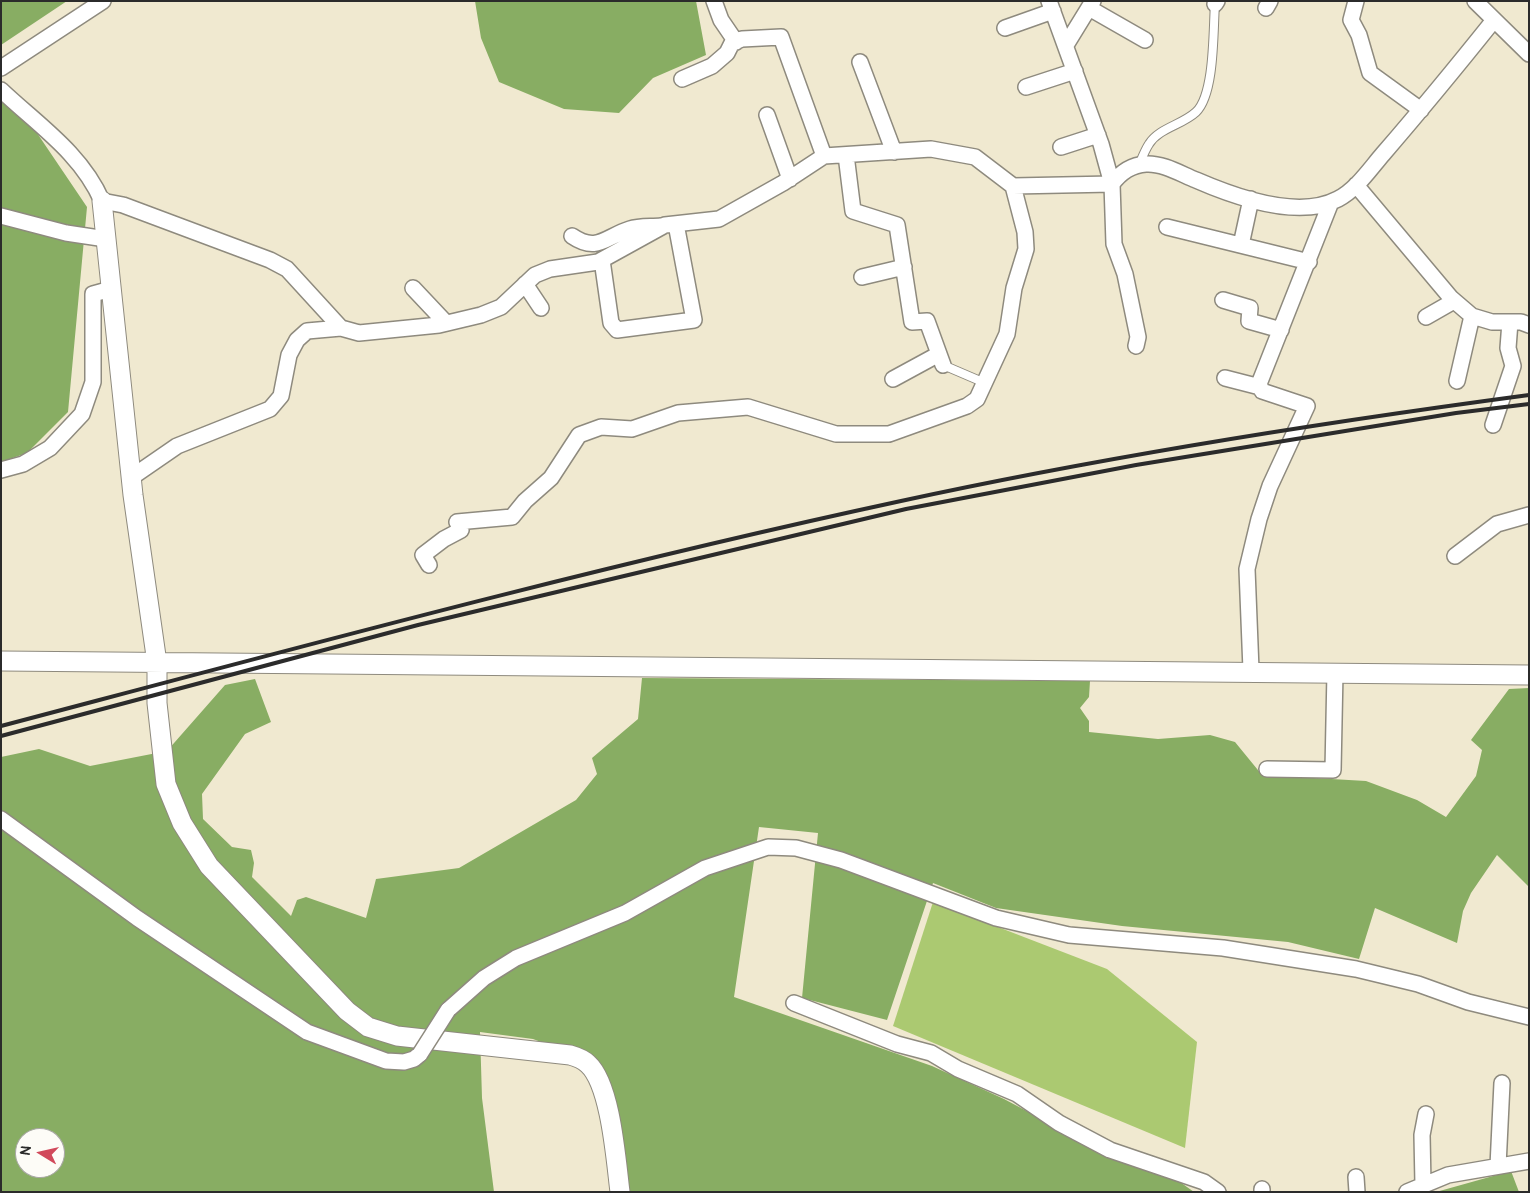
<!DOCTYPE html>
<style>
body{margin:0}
#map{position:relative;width:1530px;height:1193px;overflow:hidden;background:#f0e9d0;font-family:Pangolin,sans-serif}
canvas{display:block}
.frame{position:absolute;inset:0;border:2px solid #2b2b2b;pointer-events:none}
.north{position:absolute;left:15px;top:1128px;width:50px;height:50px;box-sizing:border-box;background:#fdfcf7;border:1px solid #a9a8a5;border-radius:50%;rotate:279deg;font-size:14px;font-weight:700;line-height:20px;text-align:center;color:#2b2b2b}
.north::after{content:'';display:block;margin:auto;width:18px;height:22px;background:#d1495b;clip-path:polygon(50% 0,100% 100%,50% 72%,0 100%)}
</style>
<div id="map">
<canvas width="1530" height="1193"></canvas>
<div class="frame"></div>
<div class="north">N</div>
</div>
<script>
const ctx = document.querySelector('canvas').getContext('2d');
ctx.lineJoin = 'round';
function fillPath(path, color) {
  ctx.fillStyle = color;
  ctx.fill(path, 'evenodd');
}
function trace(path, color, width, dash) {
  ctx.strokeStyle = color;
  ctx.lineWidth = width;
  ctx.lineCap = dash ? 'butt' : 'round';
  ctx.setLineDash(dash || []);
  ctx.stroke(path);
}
const green = new Path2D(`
 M933,902L1107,969L1197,1042L1185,1148L893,1026Z`);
const forest = new Path2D(`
 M1,1H67L1,45Z
 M475,1H696L706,55L653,78L619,113L564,109L499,82L481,38Z
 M1,91L37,133L87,207L68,412L27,453L1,462Z
 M642,678L1090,681L1089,697L1080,708L1089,721V732L1158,739L1210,735L1235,742L1262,775L1366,781L1417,800L1446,817L1476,776L1482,750L1471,740L1509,689L1529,688V887L1497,855L1471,893L1463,911L1457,943L1375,908L1359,959L1288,942L1122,926L996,908L933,883L887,1020L802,998L818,833L759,827L734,997L932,1066L1004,1099L1102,1151L1180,1182L1194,1192H614L602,1094L586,1059L533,1039L480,1032L482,1098L494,1192H1V757L39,749L90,766L167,751L225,685L255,679L271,722L245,734L202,794L203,819L232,847L251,850L254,863L252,877L291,916L297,900L306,897L366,918L376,879L459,868L576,800L597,774L592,758L638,719ZM25,1138H55V1168H25Z
 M1511,1171L1519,1192H1436Z`);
const service = new Path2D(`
 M1139,165C1142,158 1145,150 1149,144C1159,128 1182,125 1196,112C1215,94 1213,30 1215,4
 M943,365L985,383`);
const minor = new Path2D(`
 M714,1L721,20L736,42
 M1049,1L1101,144L1112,184L1114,244L1125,274L1138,337L1136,346
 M1356,1L1351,20L1359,35L1370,73L1421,110
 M1475,1L1529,54
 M1215,4L1217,1
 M1089,8L1145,40
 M1266,8L1270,1
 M1005,28L1053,11
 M1066,45L1093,1
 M860,62L894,152
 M1,68L103,1
 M682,79L712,66L727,53L732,43L742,39L781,37L824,156
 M1026,87L1075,71
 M1,90C38,125 81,153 102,201L123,205L270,260L287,269L341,328
 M767,115L790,179
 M1061,147L1098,135
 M846,155L853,211L897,225L912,322L927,321L943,365
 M1356,185L1451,298L1472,316L1492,322H1521L1529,325
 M1,216L66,233L106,239
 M1167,227L1309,262
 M572,236C597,253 605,237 630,229C639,226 651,227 661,226
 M1241,245L1251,199
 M602,260L611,323L617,330L694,320L676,224
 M862,277L904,267
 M525,284L541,308
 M413,288L446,323
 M1223,300L1250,308L1249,321L1281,330
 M1426,317L1454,301
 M1225,378L1260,387
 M893,379L939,354
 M1457,381L1472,316
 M1493,425L1513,366L1508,348L1510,322
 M1,470L23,464L50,448L82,414L93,382V294L111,289
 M132,477L177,446L270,409L281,396L289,355L297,340L307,331L341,328L359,333L439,325L481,315L501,307L535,275L550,269L598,262L665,225L719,219L783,183L824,156L931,149L975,157L1013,186L1112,184C1120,173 1131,165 1146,164C1163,163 1181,174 1196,180C1235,197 1298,220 1338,199C1356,190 1370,169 1383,154C1421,110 1458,65 1494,20
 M1455,556L1497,524L1529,515
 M429,565L423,555L444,539L461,530L457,522L512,517L525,501L551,478L579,435L601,427L632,429L678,413L748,407L836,434H889L967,406L977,399L1007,334L1014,288L1026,249L1025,232L1013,186
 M1251,670L1247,569L1259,519L1270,486L1307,406L1262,391L1259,384L1331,202
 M1267,769L1333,770L1335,672
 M1,819L137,918L307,1032L386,1061L404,1062L414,1059L420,1054
 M794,1003L897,1044L931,1053L958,1069L1017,1094L1059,1123L1110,1150L1204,1182L1218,1192
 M448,1010L484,978L516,958L625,913L705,868L768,847L796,848L841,860L996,918L1069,935L1223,948L1356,969L1418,984L1468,1002L1529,1017
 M1498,1166L1502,1083
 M1356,1177L1357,1192
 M1423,1185L1422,1135L1426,1114
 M1262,1189V1192
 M1407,1192L1448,1175L1529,1161`);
const tertiary = new Path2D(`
 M102,201L133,495L157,663V703L166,784L182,823L209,866L347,1011L368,1027L397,1036L570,1055C577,1057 583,1059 588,1064C611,1085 616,1161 620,1192
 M1,661L1529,675`);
const rail = new Path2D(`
 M1,726C300,647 599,566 901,501C1108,456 1319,423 1529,395
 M1,736L418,625L906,509L1136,465L1456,413L1529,404`);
const minorBridge = new Path2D(`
 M420,1054L448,1010`);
fillPath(green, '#abc971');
fillPath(forest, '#88ad63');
trace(service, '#8e8a7e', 10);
trace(minor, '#8e8a7e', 18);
trace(tertiary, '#8e8a7e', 21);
trace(service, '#fff', 8);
trace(minor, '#fff', 15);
trace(tertiary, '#fff', 19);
trace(rail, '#2b2b2b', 4);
trace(minorBridge, '#8e8a7e', 18, []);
trace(minorBridge, '#fff', 15);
</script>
